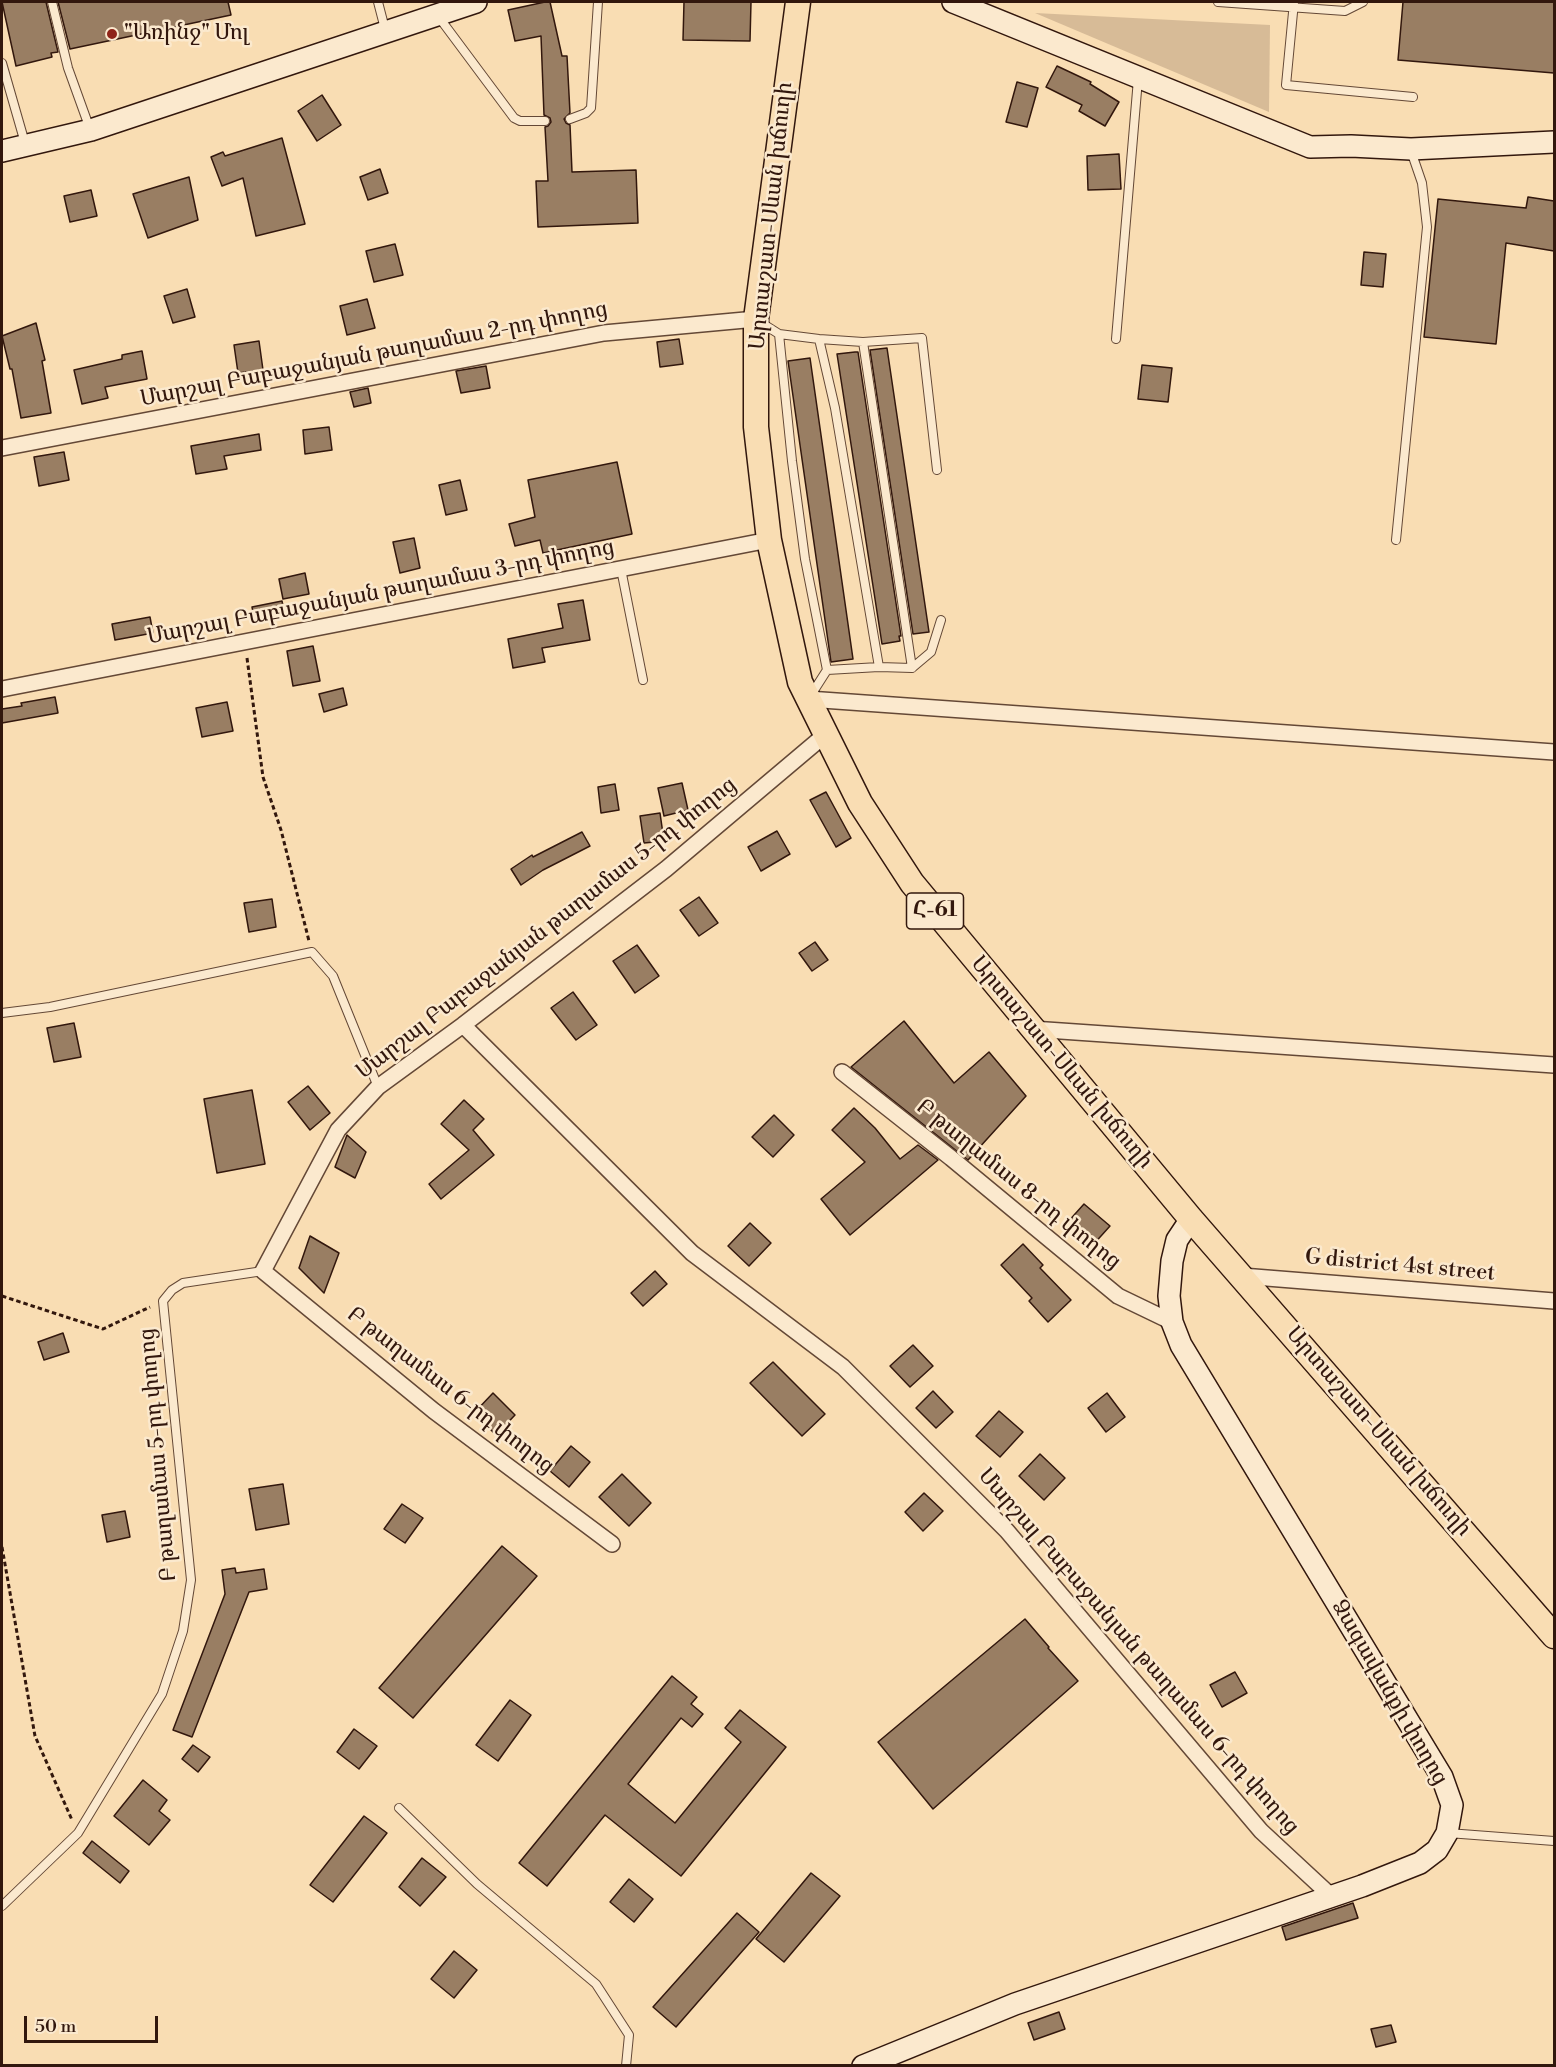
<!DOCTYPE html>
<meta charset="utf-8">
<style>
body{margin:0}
#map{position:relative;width:1556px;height:2067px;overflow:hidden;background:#f9ddb3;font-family:"Libre Bodoni",serif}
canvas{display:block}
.frame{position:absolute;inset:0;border:3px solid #32170d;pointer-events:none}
.scale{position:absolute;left:24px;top:2016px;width:134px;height:27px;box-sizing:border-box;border:3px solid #32170d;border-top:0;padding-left:8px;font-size:18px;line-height:21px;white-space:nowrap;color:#32170d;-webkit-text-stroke:4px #fbe9ce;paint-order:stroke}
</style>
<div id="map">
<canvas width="1556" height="2067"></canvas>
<div class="frame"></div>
<div class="scale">50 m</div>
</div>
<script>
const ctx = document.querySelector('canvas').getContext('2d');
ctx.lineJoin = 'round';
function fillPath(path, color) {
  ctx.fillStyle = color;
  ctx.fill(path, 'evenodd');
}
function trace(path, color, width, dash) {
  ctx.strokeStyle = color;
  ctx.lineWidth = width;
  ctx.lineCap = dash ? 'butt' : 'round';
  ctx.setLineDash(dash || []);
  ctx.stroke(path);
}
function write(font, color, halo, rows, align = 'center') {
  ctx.font = font + ' "Libre Bodoni","Noto Serif Armenian",serif';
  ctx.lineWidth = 5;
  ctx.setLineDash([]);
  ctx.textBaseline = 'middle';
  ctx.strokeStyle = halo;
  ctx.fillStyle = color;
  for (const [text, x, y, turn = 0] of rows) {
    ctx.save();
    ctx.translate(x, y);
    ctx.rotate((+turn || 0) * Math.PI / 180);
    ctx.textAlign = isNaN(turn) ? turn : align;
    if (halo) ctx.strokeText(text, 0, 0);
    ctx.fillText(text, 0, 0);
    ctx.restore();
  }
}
const green = new Path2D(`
 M1035,13L1270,25L1269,112Z`);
const building = new Path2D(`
 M2,2H46L58,52L51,53L52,57L16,66Z
 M58,2H228L231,15L70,49Z
 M545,2H550L562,56H567L570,113L564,119L566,123L570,125L572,172L636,170L638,223L538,227L536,181H548L545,127L548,126L551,122L550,118L544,115L541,36L515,41L508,10Z
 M684,2H751L750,41L683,40Z
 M1403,2H1554V73L1398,60Z
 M1057,66L1091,82L1090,84L1119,102L1105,126L1079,111L1082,105L1046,87Z
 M1017,82L1038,88L1027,127L1006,122Z
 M322,95L341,125L317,141L298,111Z
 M282,138L305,224L256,236L243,178L222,186L211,157L223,152L225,156Z
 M1119,154L1121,189L1088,190L1087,156Z
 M380,169L388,193L368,200L360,177Z
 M189,177L198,220L148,238L133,194Z
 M91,190L97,216L70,222L64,196Z
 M1528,197L1554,201V251L1506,243L1496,344L1424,337L1438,199L1526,208Z
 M395,244L403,275L374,282L366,251Z
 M1364,252L1386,254L1383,287L1361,285Z
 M187,289L195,317L173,323L164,296Z
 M367,299L375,328L347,335L340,306Z
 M36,323L45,360L42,361L51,413L21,418L12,369H10L2,336Z
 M679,339L683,364L660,367L657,342Z
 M259,341L263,370L238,373L234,345Z
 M887,348L929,632L913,634L870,350Z
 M142,351L147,379L105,387L108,398L82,404L74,370L122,359V355Z
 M855,352H858L901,636H899L900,641L882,644L837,354Z
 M810,358L853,659L831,662L788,361Z
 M1142,365L1172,368L1168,402L1138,399Z
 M486,366L490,388L461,393L456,371Z
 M368,388L371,403L354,407L350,392Z
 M329,427L332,450L305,454L303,430Z
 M259,434L261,450L224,456L227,469L196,474L191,446Z
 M64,452L69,480L39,486L34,457Z
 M617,462L632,534L543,553L540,540L515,546L509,524L535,517L528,480Z
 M460,480L467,510L446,515L439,485Z
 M414,538L420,568L400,573L393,542Z
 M305,573L309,594L283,599L279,579Z
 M583,600L590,640L542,648L545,662L513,668L508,639L563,628L558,604Z
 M282,601L285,616L255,622L252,607Z
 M150,617L153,633L115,640L112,624Z
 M313,646L320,681L293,686L287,651Z
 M343,688L347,705L324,712L319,694Z
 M55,697L58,713L2,723V709L22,706L21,703Z
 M227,702L233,731L202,737L196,708Z
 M682,783L688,810L664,816L658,788Z
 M615,784L619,810L601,813L598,787Z
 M826,792L851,838L836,847L810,800Z
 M660,813L664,841L644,843L640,816Z
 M777,831L790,854L761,871L748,847Z
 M582,832L590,846L543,870L521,885L511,869L532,855L533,857Z
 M699,897L718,923L699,936L680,910Z
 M272,899L276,927L249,932L244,903Z
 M815,942L828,960L812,971L799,953Z
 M637,945L659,976L635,993L613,961Z
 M573,992L597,1025L576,1040L551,1008Z
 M904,1021L954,1083L989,1052L1026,1096L968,1160L851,1067Z
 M74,1023L81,1057L54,1062L47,1028Z
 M308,1086L330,1113L310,1130L288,1102Z
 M252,1090L265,1164L217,1173L204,1099Z
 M464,1100L484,1119L473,1130L494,1155L441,1199L429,1184L469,1150L441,1124Z
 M854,1108L875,1128L900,1159L918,1145L938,1160L850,1235L821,1199L865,1162L832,1130Z
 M774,1115L794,1135L773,1157L752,1137Z
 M347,1135L366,1152L355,1178L335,1167Z
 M1084,1204L1110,1226L1092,1246L1066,1224Z
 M750,1223L771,1243L749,1266L728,1246Z
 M310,1236L339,1253L324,1293L299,1268Z
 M1023,1244L1043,1265L1040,1268L1071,1300L1048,1322L1029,1301L1032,1298L1001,1265Z
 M655,1271L667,1284L643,1306L631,1293Z
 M63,1333L69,1352L44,1360L38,1342Z
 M913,1345L933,1366L910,1387L890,1366Z
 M773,1362L825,1414L802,1436L750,1383Z
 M933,1391L953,1412L936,1428L916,1408Z
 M493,1393L515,1415L496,1435L474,1413Z
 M1107,1393L1125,1417L1106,1432L1088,1408Z
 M999,1411L1023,1432L1000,1457L976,1436Z
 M571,1446L590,1462L569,1487L550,1471Z
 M1040,1454L1065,1478L1044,1500L1019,1476Z
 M622,1474L651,1503L629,1526L599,1497Z
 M283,1484L289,1524L256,1530L249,1489Z
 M924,1493L943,1511L923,1531L905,1512Z
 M402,1504L423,1518L405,1543L384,1529Z
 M125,1511L130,1537L107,1542L102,1515Z
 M502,1546L537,1576L413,1718L379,1688Z
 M235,1568L236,1573L264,1569L267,1589L249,1592L192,1737L173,1730L225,1594L222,1570Z
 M1025,1619L1049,1647L1048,1648L1078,1681L933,1809L878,1742Z
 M1235,1672L1247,1693L1222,1707L1210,1685Z
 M672,1676L697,1697L691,1704L703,1714L692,1727L681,1718L628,1784L675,1823L741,1742L725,1728L740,1710L786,1747L681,1876L605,1815L547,1886L519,1863Z
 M510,1700L531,1715L498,1761L476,1745Z
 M354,1729L377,1746L359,1769L337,1752Z
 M193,1745L210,1757L198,1772L182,1759Z
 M143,1780L167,1800L159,1811L170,1820L149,1845L114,1816Z
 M364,1816L387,1833L333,1902L310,1885Z
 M92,1841L129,1871L120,1883L83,1853Z
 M422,1858L446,1877L420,1906L399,1887Z
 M811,1873L840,1896L784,1962L756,1939Z
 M629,1879L653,1899L634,1922L610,1902Z
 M1353,1903L1358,1918L1286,1940L1282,1927Z
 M737,1913L759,1932L676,2027L653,2007Z
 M454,1951L477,1970L454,1998L431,1979Z
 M1059,2012L1065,2029L1034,2040L1028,2023Z
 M1391,2025L1396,2042L1376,2047L1371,2029Z`);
const path = new Path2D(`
 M247,658L263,777L281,830L309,941
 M2,1296L103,1329L150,1307
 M2,1547L35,1736L72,1820`);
const lane = new Path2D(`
 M52,2L68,68L90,129
 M378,2L385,29
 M1218,2L1345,11L1363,2
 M1294,2L1286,85L1413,97
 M438,16L514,118L520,121H545
 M2,63L25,143
 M570,119L586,113L591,108L598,2
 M760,322L779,334L819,339L863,342L922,338L937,470
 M779,334L792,461L805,559L827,670
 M819,339L835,408L879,667
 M1116,339L1138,79
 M863,342L912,668
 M1396,540L1427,227L1422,183L1411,151
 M621,569L643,680
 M811,695L827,670L879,667L912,668L931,652L941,620
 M2,1013L50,1007L312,952L333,976L378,1087
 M399,1808L477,1884L596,1984L629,2035L626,2066
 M1448,1833L1554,1841
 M2,1906L78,1833L162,1694L183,1631L191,1580L163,1301L172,1290L183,1283L263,1271`);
const street = new Path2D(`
 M2,448L604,333L756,319
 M2,689L769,540
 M808,699L1554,752
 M463,1025L692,1253L843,1367L1007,1531L1261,1831L1330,1895
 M1032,1029L1554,1065
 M842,1072L951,1158L1118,1296L1172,1322
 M1242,1276L1554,1301
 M612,1544L434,1411L263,1271L338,1130L378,1087L463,1025L666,869L826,734`);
const secondary = new Path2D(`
 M953,2L1310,147L1351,146L1411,149L1554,142
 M2,151L91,130L476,2
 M863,2066L1015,2004L1362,1886L1420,1863L1437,1850L1447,1833L1452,1805L1442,1777L1181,1345L1172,1322L1169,1296L1172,1261L1177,1240L1191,1219`);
const primary = new Path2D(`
 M798,2L756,319V427L769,540L800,682L860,803L912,883L1191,1219L1554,1636`);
const markers = [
 [112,34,6,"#8f2418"]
];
const shields = [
 [935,911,57]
];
const shieldNames = [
 ["Հ-61",935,911]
];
const poiNames = [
 ["\"Առինջ\" Մոլ",124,34]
];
const streetNames = [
 ["Արտաշատ-Սևան խճուղի",772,216,-84],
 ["Մարշալ Բաբաջանյան թաղամաս 2-րդ փողոց",374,355,-11],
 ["Մարշալ Բաբաջանյան թաղամաս 3-րդ փողոց",381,593,-11],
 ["Մարշալ Բաբաջանյան թաղամաս 5-րդ փողոց",547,929,-38],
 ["Արտաշատ-Սևան խճուղի",1061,1063,50],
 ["Բ թաղամաս 8-րդ փողոց",1018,1185,39],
 ["G district 4st street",1400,1266,5],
 ["Բ թաղամաս 6-րդ փողոց",450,1391,38],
 ["Արտաշատ-Սևան խճուղի",1378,1432,49],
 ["Բ թաղամաս 5-րդ փողոց",159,1455,-95],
 ["Մարշալ Բաբաջանյան թաղամաս 6-րդ փողոց",1138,1652,49],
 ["Ձագավանքի փողոց",1389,1693,60]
];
fillPath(green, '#d7bb97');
fillPath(building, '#997e63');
trace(building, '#32170d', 1.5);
trace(lane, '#644836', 10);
trace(street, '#644836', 18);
trace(secondary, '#32170d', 24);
trace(primary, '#32170d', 27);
trace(path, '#32170d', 3, [4.5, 3]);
trace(lane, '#fbe9ce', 8);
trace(street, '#fbe9ce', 15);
trace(secondary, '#fbe9ce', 21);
trace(primary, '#f9ddb3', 24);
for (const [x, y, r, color] of markers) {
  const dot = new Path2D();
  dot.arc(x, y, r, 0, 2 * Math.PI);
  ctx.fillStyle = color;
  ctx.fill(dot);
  trace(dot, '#fbe9ce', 2);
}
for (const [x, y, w] of shields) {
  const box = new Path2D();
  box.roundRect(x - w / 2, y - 18, w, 36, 4.5);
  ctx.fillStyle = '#fbe9ce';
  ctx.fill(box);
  trace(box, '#32170d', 1.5);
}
write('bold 21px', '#32170d', null, shieldNames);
write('22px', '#32170d', '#fbe9ce', poiNames, 'left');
write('22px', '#32170d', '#fbe9ce', streetNames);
</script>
